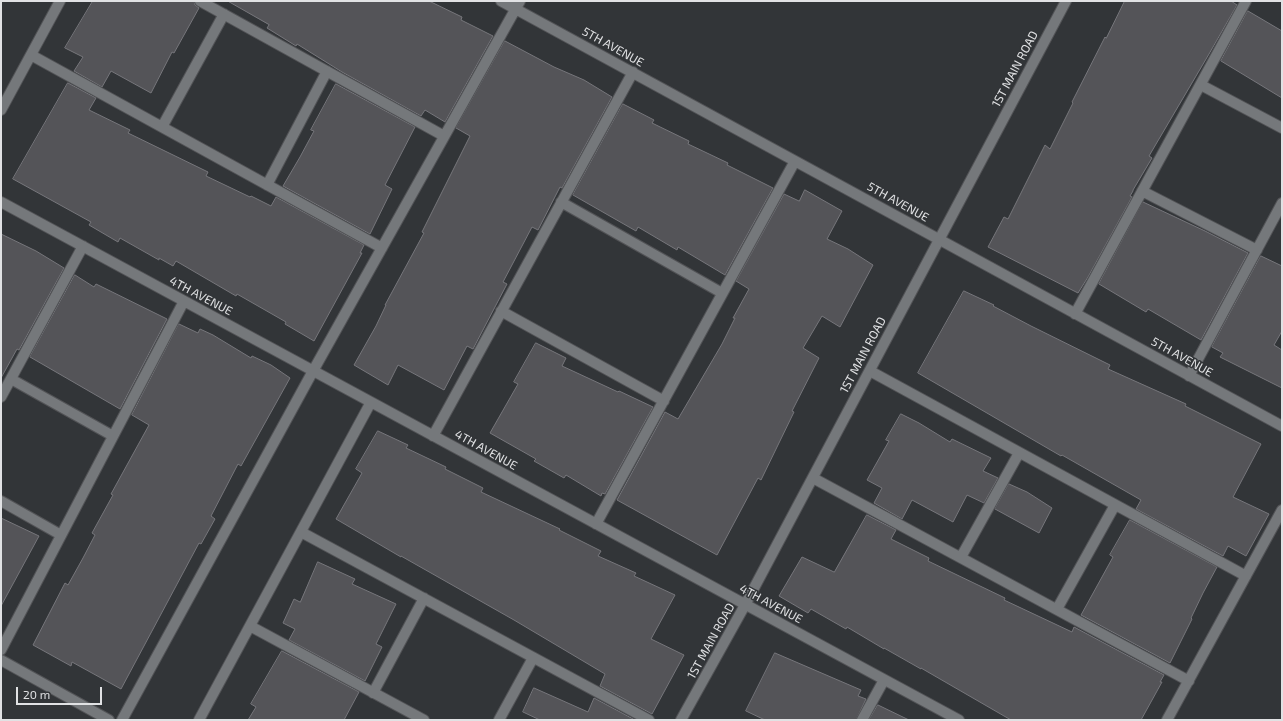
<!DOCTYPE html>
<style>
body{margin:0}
#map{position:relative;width:1283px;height:721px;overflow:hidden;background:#323538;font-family:"Exo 2",sans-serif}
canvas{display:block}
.frame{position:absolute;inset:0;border:2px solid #e1e2e4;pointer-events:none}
.scale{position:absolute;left:16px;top:687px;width:86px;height:18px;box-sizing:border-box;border:2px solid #e1e2e4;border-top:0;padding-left:5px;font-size:12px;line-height:14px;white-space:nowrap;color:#e1e2e4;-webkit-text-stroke:3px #323538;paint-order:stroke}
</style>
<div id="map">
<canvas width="1283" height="721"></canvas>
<div class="frame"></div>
<div class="scale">20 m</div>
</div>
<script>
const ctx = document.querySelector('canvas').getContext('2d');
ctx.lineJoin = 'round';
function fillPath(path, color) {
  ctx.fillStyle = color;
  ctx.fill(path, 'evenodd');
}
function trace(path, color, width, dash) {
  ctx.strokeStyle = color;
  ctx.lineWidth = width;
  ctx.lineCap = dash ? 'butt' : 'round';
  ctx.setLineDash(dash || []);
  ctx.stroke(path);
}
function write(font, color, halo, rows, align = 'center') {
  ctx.font = font + ' "Exo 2",sans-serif';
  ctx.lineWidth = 3;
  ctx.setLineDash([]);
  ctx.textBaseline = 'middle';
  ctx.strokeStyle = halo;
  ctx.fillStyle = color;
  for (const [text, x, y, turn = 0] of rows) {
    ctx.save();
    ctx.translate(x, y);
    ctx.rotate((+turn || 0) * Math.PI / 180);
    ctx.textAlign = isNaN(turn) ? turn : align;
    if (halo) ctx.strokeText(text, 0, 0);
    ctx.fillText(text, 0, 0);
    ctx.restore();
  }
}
const building = new Path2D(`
 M93,1H194L195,5L199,8L174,53L172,52L151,93L111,71L102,87L74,71L83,57L65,48Z
 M228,1H429L462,17L461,20L493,36L445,122L425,110L421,116L342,72L297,44L296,46L267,28L269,25Z
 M1125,1H1231L1237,5L1209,54L1149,156L1152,158L1133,190V191L1130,196L1132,197L1088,277L1078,293L988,247L1004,217L1008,219L1045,145L1050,149L1073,103L1072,102L1105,37L1106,38Z
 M1248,11L1282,31V98L1221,61Z
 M505,41L554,67L584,80L612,97L562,188L560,187L538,230L532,227L503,282L507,284L473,349L467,346L444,390L398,365L388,385L354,365L376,326L386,305H385L424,233L422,232L470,136L456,128Z
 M68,83L96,98L89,110L130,130L128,133L208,172L206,176L250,197L251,196L271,206L276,197L364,245L360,253H362L314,341L285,324L286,322L237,294L236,296L176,261L173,266L159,258V260L120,238L118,242L89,225L91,222L13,179Z
 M336,84L415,127L385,185L392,189L370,234L283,186L300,157L314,131L311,130Z
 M623,104L654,120L652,123L689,141L688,144L728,163L727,165L773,188L725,275L678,247L677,250L638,227L636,231L573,195Z
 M805,190L842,211L827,239L848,249L873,265L840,327L822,316L803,348L819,358L792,411L794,412L761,480L758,478L717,555L617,500L665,412L678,419L722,344L735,318H733L749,289L736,281L784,194L799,201Z
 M1143,202L1205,231L1248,253L1201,340L1148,309L1146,312L1099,284Z
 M1,234L36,251L64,268L19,350L17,349L1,378Z
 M1261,256L1282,266V331L1274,345L1282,350V388L1220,357L1223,353L1212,347Z
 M75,275L94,287L96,284L167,319L120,409L30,357Z
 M964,291L994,305L993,306L1031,326L1110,365L1108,369L1186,404L1185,406L1261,444L1233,497L1269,514L1246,556L1228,546L1223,556L1136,509L1141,500L1062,455L1061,456L918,373Z
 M179,324L198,333L200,329L213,335L251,358L252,356L271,365L290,378L241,466L238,464L211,516L215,519L201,544L199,543L121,689L72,662L71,666L33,645L65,583L68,585L83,558L95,535L92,533L113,495L111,494L149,425L132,415Z
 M536,343L566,358L562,366L618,392L619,391L653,407L605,494L602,493L601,496L566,475L564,478L534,461L536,459L490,433L518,384L514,382Z
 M901,414L919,423L950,442L952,439L991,458L983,471L998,478L984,503L967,495L953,522L912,500L902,519L874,503L882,488L867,480L889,441L886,440Z
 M378,431L408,445L406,448L446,467L445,469L483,488L481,492L560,529L559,530L601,551L598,556L636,573L634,576L675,595L651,639L684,655L652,714L600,686L605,674L514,620L401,556V557L336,519L362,473L356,469Z
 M1009,484L1027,492L1052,508L1039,533L995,509Z
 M867,515L896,530L891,539L929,558L928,561L1005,598L1004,600L1072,632L1074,627L1164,675L1160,682H1162L1141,720H1011L921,668V669L884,648V649L847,627L846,629L811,609L808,613L779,596L802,557L834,572Z
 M1,518L39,536L1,606Z
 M1130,520L1217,567L1203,593L1191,618L1192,619L1170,663L1081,615L1113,557L1110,555Z
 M318,562L355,579L352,584L396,604L376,644L382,647L365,681L289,640L295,629L283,623L294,599L300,602Z
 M282,651L359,692L344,720H248L256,707L251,704Z
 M775,653L861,690L858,696L866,699L856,720H765L746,711Z
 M534,688L588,712L594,698L635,720H540L523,712Z
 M878,705L909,720H869Z`);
const minor = new Path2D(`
 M200,1L444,136
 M501,1L1282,426
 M31,55L382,248
 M1201,85L1282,128
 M1,110L60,1
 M162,127L224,14
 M267,185L327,71
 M1142,191L1257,250
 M1,202L959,720
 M561,202L722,293
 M501,311L664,401
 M1075,314L1246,1
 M870,371L1246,576
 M1189,376L1282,203
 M11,379L113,436
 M1,397L83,246
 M433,436L633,72
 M813,478L1189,681
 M1,501L61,535
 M596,524L795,161
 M301,532L649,720
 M961,557L1019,453
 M1057,609L1115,505
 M250,626L424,720
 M1,650L184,301
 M1,660L109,720
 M373,693L424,598
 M122,720L313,371L520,1
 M199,720L371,402
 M499,720L533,658
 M681,720L745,605L1066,1
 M862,720L884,680
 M1167,720L1282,510`);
const streetNames = [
 ["5TH AVENUE",613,47,29],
 ["1ST MAIN ROAD",1015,69,-62],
 ["5TH AVENUE",898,202,29],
 ["4TH AVENUE",201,296,28],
 ["1ST MAIN ROAD",863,355,-62],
 ["5TH AVENUE",1182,357,29],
 ["4TH AVENUE",486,450,29],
 ["4TH AVENUE",771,604,28],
 ["1ST MAIN ROAD",711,641,-61]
];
fillPath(building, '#545458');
trace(building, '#76767b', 1);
trace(minor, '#525356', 12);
trace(minor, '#75787b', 10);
write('12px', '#e1e2e4', '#323538', streetNames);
</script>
